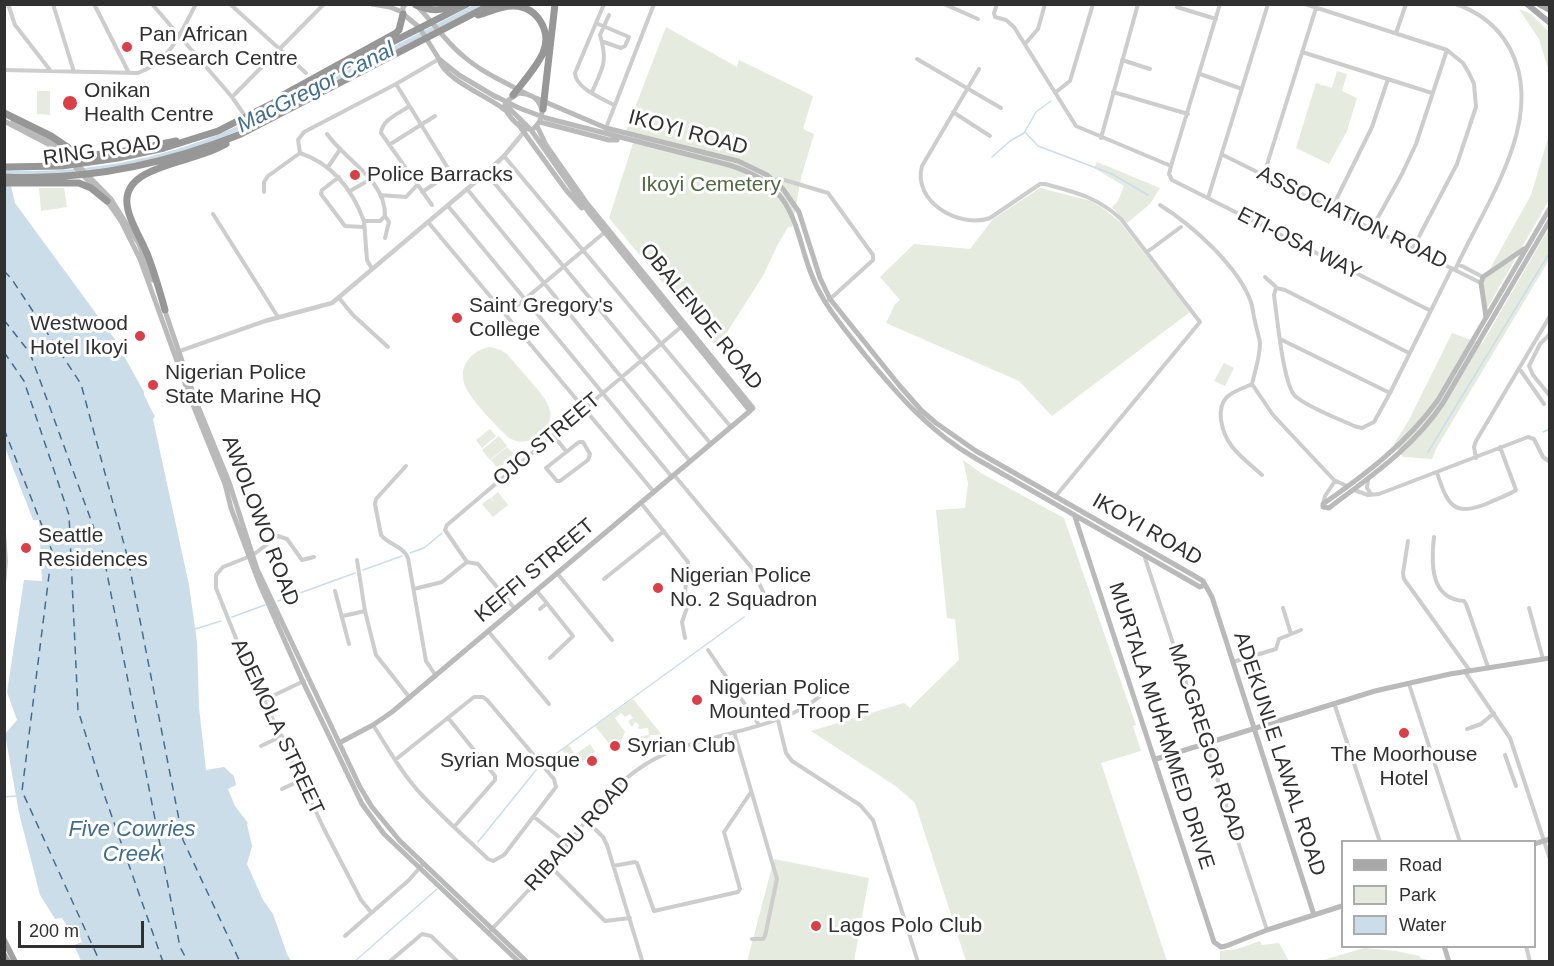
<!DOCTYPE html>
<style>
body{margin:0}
#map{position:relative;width:1554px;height:966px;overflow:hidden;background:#fff;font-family:Arial,sans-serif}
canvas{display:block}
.frame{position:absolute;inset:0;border:6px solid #303030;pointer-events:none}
.legend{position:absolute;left:1341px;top:840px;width:195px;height:108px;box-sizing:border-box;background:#fff;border:2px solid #acacac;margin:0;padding:8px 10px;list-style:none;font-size:18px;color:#303030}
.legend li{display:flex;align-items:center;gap:12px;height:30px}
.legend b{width:30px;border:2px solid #acacac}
.scale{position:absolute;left:18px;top:921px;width:126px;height:27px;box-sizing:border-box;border:3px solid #303030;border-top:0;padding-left:8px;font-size:18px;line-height:21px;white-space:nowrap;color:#303030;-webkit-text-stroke:4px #fff;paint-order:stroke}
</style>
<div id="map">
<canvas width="1554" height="966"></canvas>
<div class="frame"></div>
<ul class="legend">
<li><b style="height:8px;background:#a8a8a8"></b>Road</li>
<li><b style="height:16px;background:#e5ebdf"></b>Park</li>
<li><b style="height:16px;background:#ccddea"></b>Water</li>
</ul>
<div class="scale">200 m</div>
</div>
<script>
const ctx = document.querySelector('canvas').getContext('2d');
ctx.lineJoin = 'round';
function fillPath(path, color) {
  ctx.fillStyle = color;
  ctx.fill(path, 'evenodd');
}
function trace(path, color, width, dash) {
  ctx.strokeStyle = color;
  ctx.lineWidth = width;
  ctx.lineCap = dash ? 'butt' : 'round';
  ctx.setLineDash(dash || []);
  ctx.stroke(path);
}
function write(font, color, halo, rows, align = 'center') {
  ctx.font = font + ' Arial,sans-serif';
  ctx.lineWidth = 6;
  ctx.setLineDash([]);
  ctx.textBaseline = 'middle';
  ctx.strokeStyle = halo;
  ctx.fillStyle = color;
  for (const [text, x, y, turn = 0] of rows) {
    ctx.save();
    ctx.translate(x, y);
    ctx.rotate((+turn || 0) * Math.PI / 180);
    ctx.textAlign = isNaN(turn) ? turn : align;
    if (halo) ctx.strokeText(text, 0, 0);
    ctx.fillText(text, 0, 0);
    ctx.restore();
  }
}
const green = new Path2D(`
 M1519,9L1531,14L1549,32V72L1539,39Z
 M666,27L737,67L739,60L813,96L803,129L814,134L801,178L792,227H788L777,246L764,274L717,348L609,218L636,134L626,131Z
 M1337,71L1347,74L1342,91L1357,98L1347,131L1329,164L1296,148L1316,83L1332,88Z
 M37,91H50V115L37,114Z
 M1549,135V200L1486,310L1481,285L1531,195Z
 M1097,162L1160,188L1150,204L1127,223L1112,207L1118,201L1124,186L1094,168Z
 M39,188H64L67,207L41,211Z
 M1040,188L1091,201L1104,209L1120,222L1190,312L1052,416L1019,381L886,323L895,304L900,300L880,277L914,244L970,249L993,219Z
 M1549,228V260L1437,447L1432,459L1403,457L1394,444L1409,420L1452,333L1482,344Z
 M490,347L501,350L507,354C515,364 524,373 532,383C548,402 563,418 535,437C527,443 518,443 509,438C497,427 473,402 466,388C456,368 471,350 490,347Z
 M1224,363L1234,368L1225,386L1214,381Z
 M490,429L496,436L482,448L476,440Z
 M499,436L507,446L490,460L482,450Z
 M507,447L515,455L498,469L491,460Z
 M963,460L981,473L1064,518L1136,725L1133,726L1141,751L1101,763L1167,961H966L915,803L897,787L811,731L904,703L910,708L959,660L955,619L947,618L936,510L965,508L968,483Z
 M498,492L508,505L493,517L482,504L490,498L496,504L491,498Z
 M633,699L662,735H650L649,738L639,740L637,737L649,735L648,728L638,729L639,725L635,722L632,727L628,721L633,718L630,714L625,717L621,713L615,718L625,732L616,752L595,726Z
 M590,744L595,752L577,766L562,750L569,745L575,755Z
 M774,859L869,878L854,961L747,962Z
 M1260,941L1262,945L1279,943L1289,961H1220V951L1237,949Z
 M1364,948L1396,951L1420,956V958L1432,961H1320Z`);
const water = new Path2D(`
 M4,184L11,186L15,203L114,338L144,392V395L155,417L153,419L189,585L197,642L199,707L206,770L224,767L234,776L236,785L228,789L235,806L248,823L247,824L252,846L247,864L263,900L273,914L287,954L291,961H81L74,945L82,942L77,929L70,931L62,918L55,919L40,895L19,813L5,734L17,720L7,692L24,580L42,581L39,520H33L6,450Z`);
const stream = new Path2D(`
 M1025,132L1038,146L1112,174L1148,195
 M992,157L1010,141L1024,133L1036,112L1051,101
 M1543,432L1550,429
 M1428,452L1550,252
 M410,553L424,548L442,533
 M363,570L402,556
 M278,601L355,573
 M232,617L265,605
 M195,629L221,621
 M546,761L744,617
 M4,797L16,796
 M478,842L537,769
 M354,962L437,889`);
const canal = new Path2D(`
 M4,172C81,177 162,162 232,131C265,117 297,99 330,82C380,56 430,30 480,4`);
const ferry = new Path2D(`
 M4,271L11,278L81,384L128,559L183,840L240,962
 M4,320L30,353L103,553L180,947L188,962
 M4,352L24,381L69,515L78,710L104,794L163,962
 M4,429L52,551L22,791L100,962`);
const minor = new Path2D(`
 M8,4L15,25L50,70
 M53,4L74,72
 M94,4L129,73
 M152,4L232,97L243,113
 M230,4L306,73
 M604,4L575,73C576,89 602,98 614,105
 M944,4L978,19
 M997,4L994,13L995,17L1006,20L1014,27L1076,126L1171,166
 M1220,4L1171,166L1169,174L1172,180L1429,310
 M1305,4L1447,50L1463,63L1469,73L1474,84L1476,107L1457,164L1413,248
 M1177,7L1216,19
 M596,23L629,37L625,46L621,48L604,42
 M1396,33L1406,4
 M1025,44L1038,29L1045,4
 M1302,52L1432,93
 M917,59L1001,108
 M1122,60L1150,69
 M979,69L922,166C912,202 960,229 990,218L1040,184H1045C1075,192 1097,197 1121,219L1200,322L1055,497
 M4,70L138,73C171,60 180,34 196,4
 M1200,74L1242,89
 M396,84L454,178
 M592,92C603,67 608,62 600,35L609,15
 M1056,92L1070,81L1093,4
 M1113,92L1188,114
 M232,97L324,4
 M408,107C398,114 382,120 381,133L432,205
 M953,112L990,136
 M606,128L654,4
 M327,134C345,160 386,180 385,216L380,221H364
 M1101,138L1138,4
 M389,145L435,116
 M300,153L298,140L304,132L396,84L439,59
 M1223,155L1481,283
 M504,156L731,427
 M328,167L339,151
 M486,173L711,444
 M1264,174L1316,8
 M339,177L322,190L321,194L345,226L364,227
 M772,187L777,179H781L828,193L873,255V260L829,300
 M467,189L690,461
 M350,191L371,179
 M264,192V182L268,176L300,153C333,164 352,189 364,221L367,260L372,269
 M422,192L451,173
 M380,195L406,197L417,185
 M1208,198L1268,4
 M1160,205C1192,225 1238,266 1251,302C1253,308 1253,315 1255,321C1256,328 1259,336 1260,343C1260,357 1255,371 1252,384
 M448,206L672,477
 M1332,208L1372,127L1388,79
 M213,214L278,317
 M428,222L654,492
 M1372,228L1402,174L1416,144L1447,50
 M385,238L389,222L385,216
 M1147,252L1181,227
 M1458,264L1483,277
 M1455,270C1485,203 1554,111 1504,39C1492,22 1476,11 1456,4
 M1265,277L1276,287
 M339,298L353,315L388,347
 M506,315L605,232
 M1550,334L1540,344L1529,366L1533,375L1550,396
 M1282,340L1390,393
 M1409,353L1285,290L1276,288L1274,295C1277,315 1283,384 1295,396C1309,408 1337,418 1354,426L1362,428L1374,422L1390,393L1452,268
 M1519,368L1544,404
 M1252,384L1273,415L1334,480L1347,486
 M1252,384C1244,388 1233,391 1227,397C1221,403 1220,412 1221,420C1225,447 1242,457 1262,475
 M553,435L566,451
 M579,442H583L590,454L588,460L560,481H557L546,468Z
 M1476,458L1474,447L1476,441L1550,316
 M406,466L376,499L375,504L381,535C389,545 403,546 408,558L426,661L436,676
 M1437,473C1447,502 1452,518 1486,504C1496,499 1507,496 1516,490L1500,447
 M674,475L752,568L765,596
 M1368,480L1367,488L1371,494
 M1354,490L1368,495L1379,494L1528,437L1534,439L1543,457L1550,462
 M641,503L688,562L685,593L689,602L682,622L685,638
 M1323,504L1325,496L1335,481
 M4,533L6,561L4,584
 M1434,537C1431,563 1430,599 1464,601L1466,604L1488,667
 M1408,541L1403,573L1404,579L1470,671
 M1144,555L1267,930
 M314,557L302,560L287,539L278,536L253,555L223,567L216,575V588L241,651L324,829L361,900L371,912
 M357,560L365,611L376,655L410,698
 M467,562L445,530L447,525L681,327
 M557,573L612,640
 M604,579L664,531
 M414,589L442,582L467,562L478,564L515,609
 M335,591L349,644
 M537,591L573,636L550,658
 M1283,608L1291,634
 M1529,608L1543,659
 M540,609L546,604
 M343,616L365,611
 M488,631L549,704
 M708,650L759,725
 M1233,662L1276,649L1279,639L1301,630
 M1465,672L1510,738L1550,859
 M1409,684L1460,842
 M264,700L304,681
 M1334,703L1380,842
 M449,719L495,776V780L454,827
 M778,720L786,753L792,761L860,805L873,820L918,962
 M373,725C388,748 402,774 421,794C442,817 466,838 488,859L493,861L504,855L556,787L554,779L487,700L483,697H474L395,760
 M1467,729L1481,724L1494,713
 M734,732L777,879L765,936L763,939H752
 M261,746L282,736
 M1505,755L1516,786
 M282,789L301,780
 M534,817L568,844
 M587,821L603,837L607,845L642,960
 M550,866L605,921L630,918
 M613,866L635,862L637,863L654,911L738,892L740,889L724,832L751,792
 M491,930C512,908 533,886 553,863C581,828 607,788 646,764C705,727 787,737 835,682
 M345,936L409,880L423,864
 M1526,946L1530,962
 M389,962L422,934L431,936L458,962`);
const tertiary = new Path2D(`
 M177,352L265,321L332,303L486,173L504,156L524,132`);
const secondary = new Path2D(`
 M372,4L390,7L402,12
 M406,4L403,7V14L419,27L439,59L459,75L496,97
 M417,6C433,22 445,41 462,55C481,72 504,82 527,94
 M439,59C444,80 488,96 505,110
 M519,93C541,94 550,114 533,129C521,131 511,119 505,109L507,101Z
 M493,95L519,108L546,118L729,165C810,190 789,243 824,300C836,320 851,337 865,355C898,395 930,432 975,458L1200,587L1204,585
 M536,98L606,128L738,161L767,175L783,189L799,212L820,278L830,299L899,385L921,410L936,423L976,451L1193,575L1203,581L1204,585
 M505,104L531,130L590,214L750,411L753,408
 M4,121L48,144L61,152L96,189
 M13,121L58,145L111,199L139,244L153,280
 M540,122L609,140H617
 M518,124L566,190L582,208
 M537,126L546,145L586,202L753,408
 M105,198L121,221L140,259L191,400L225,484L231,508L260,585L303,682L362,804L384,834L519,962
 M1550,208L1438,400C1407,443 1366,474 1323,504V507L1329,508C1371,476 1413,448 1443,403L1550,220
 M164,308L195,399L229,482L257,569L360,787L372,807L400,841L527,962
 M1486,317L1481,283L1483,277L1524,249
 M1075,517L1214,942L1221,947L1226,946L1267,930L1342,906
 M1203,581L1212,597L1314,915
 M339,743L373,725L392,712L750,411
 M1156,759L1375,691L1450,674L1550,658
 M1534,844L1550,839
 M1444,946L1449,962`);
const primary = new Path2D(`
 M1527,4L1550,23
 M1539,4L1550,10`);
const trunk = new Path2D(`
 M4,940L15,962
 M4,955L8,962`);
const motorway = new Path2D(`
 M416,5C430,11 441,12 455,4
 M478,15C490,12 502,5 514,6C538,7 552,32 543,53C536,68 523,82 513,95
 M283,95L396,33L399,30L403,14
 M543,109L555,4
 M4,113L51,136L76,153L86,156L133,150L176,141
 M4,167L62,166L118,158L164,148L218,131L467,4
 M4,177C86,181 166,164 241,134L492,4
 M4,183H79L91,188L107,201
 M165,310C160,292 155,274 148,256C136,225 105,191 152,171C176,160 203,157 226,144`);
const markers = [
 [127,47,6,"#d93f46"],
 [70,103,8,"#d93f46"],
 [355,175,6,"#d93f46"],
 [457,318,6,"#d93f46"],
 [140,336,6,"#d93f46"],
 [153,385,6,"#d93f46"],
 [26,548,6,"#d93f46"],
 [658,588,6,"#d93f46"],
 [697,700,6,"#d93f46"],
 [1404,733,6,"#d93f46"],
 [615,746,6,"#d93f46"],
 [592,761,6,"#d93f46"],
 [816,926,6,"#d93f46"]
];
const poiNames = [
 ["Pan African",139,35],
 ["Research Centre",139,59],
 ["Onikan",84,91],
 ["Health Centre",84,115],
 ["Police Barracks",367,175],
 ["Saint Gregory's",469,306],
 ["College",469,330],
 ["Westwood",128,324,"right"],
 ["Hotel Ikoyi",128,348,"right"],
 ["Nigerian Police",165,373],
 ["State Marine HQ",165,397],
 ["Seattle",38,536],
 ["Residences",38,560],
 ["Nigerian Police",670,576],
 ["No. 2 Squadron",670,600],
 ["Nigerian Police",709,688],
 ["Mounted Troop F",709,712],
 ["Syrian Club",627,746],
 ["The Moorhouse",1404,755,"center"],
 ["Hotel",1404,779,"center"],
 ["Syrian Mosque",580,761,"right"],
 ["Lagos Polo Club",828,926]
];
const streetNames = [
 ["IKOYI ROAD",688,133,15],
 ["RING ROAD",102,151,-8],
 ["ASSOCIATION ROAD",1352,218,26],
 ["ETI-OSA WAY",1299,244,27],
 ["OBALENDE ROAD",701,317,51],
 ["OJO STREET",547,440,-40],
 ["AWOLOWO ROAD",260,521,69],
 ["IKOYI ROAD",1147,530,30],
 ["KEFFI STREET",535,571,-40],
 ["MURTALA MUHAMMED DRIVE",1161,726,72],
 ["ADEMOLA STREET",277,727,65],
 ["MACGREGOR ROAD",1206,743,72],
 ["ADEKUNLE LAWAL ROAD",1279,754,72],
 ["RIBADU ROAD",578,834,-48]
];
const parkNames = [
 ["Ikoyi Cemetery",711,185]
];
const waterNames = [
 ["MacGregor Canal",316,88,-27],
 ["Five Cowries",132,830],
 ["Creek",132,855]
];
fillPath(green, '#e5ebdf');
fillPath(water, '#ccddea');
trace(stream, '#ccddea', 1.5);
trace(canal, '#ccddea', 4.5);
trace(ferry, '#436d8c', 1.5, [8, 6]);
trace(minor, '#cdcdcd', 4);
trace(tertiary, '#cdcdcd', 4.5);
trace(secondary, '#bababa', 5);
trace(primary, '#a8a8a8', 6);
trace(trunk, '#a0a0a0', 6);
trace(motorway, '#979797', 7);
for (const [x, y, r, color] of markers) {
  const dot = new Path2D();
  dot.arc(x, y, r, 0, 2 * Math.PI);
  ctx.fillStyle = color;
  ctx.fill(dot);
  trace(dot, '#fff', 2);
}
write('21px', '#303030', '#fff', poiNames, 'left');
write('21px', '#303030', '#fff', streetNames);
write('21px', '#516840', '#fff', parkNames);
write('italic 22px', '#436d8c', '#fff', waterNames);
</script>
